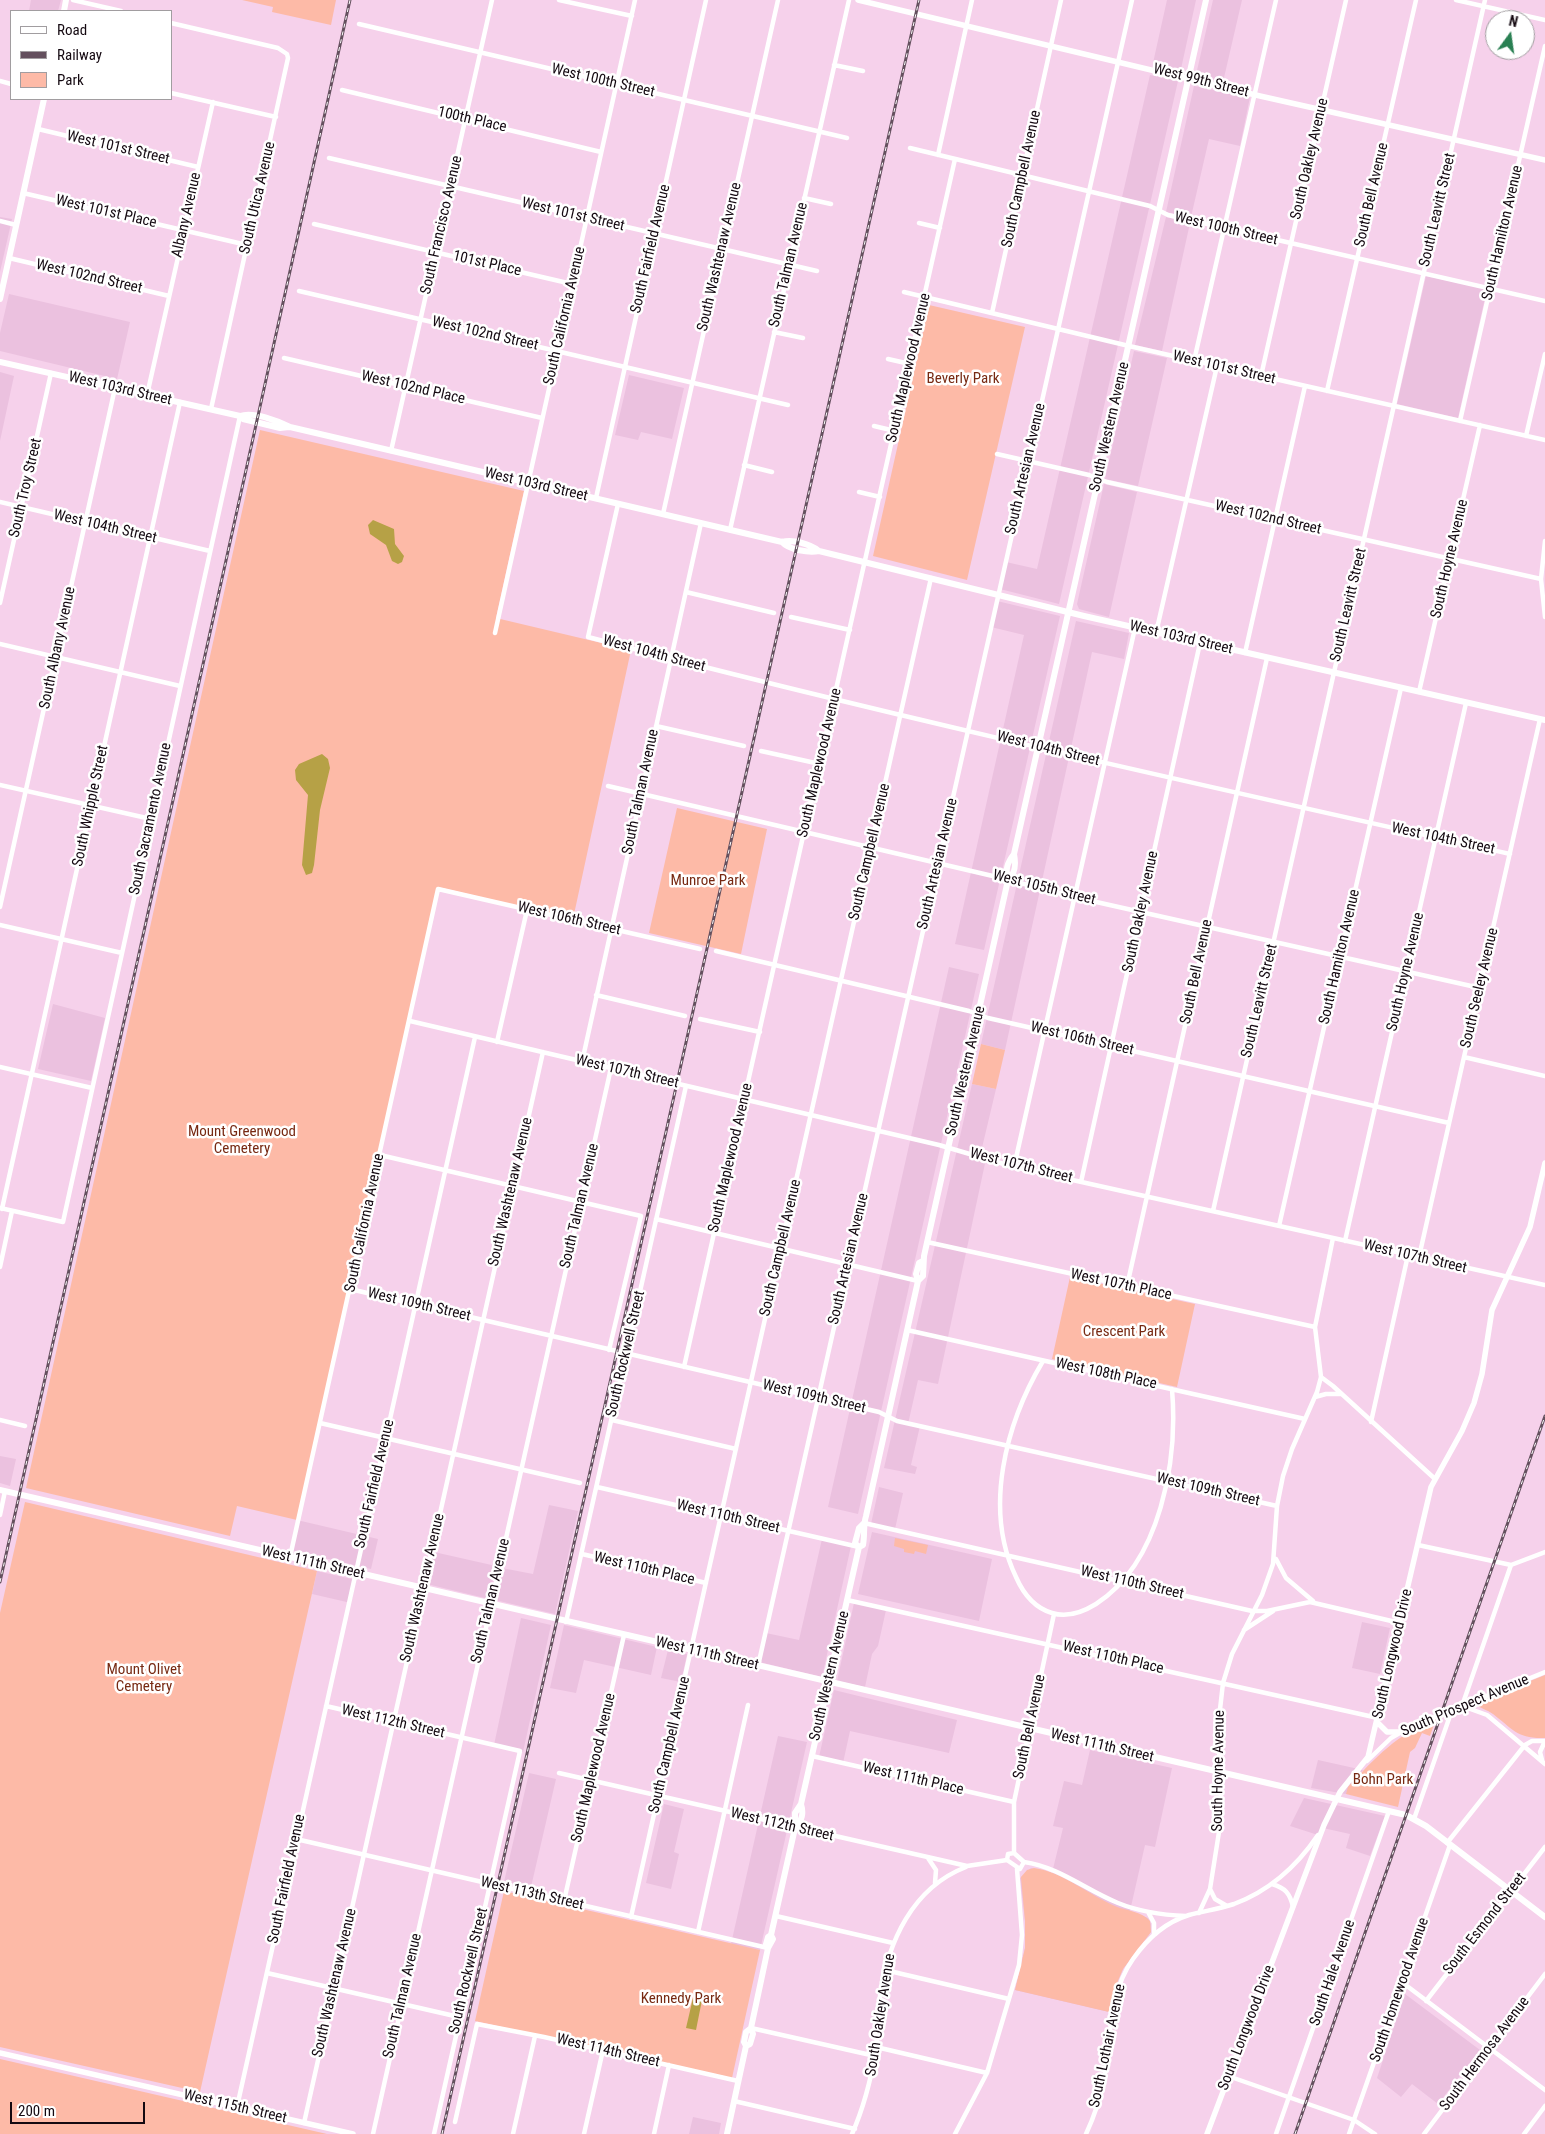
<!DOCTYPE html>
<style>
body{margin:0}
#map{position:relative;width:1545px;height:2134px;overflow:hidden;background:#f6d1eb;font-family:"Roboto Condensed",sans-serif}
canvas{display:block}
.legend{position:absolute;left:10px;top:10px;width:162px;height:90px;box-sizing:border-box;background:#fff;border:1px solid #a19da0;margin:0;padding:6px 9px;list-style:none;font-size:15px;color:#140911}
.legend li{display:flex;align-items:center;gap:10px;height:25px}
.legend b{width:25px;border:1px solid #a19da0}
.north{position:absolute;left:1485px;top:10px;width:50px;height:50px;box-sizing:border-box;background:#fff;border:1px solid #a19da0;border-radius:50%;rotate:14deg;font-size:14px;font-weight:700;line-height:20px;text-align:center;color:#140911}
.north::after{content:'';display:block;margin:auto;width:18px;height:22px;background:#2a8053;clip-path:polygon(50% 0,100% 100%,50% 72%,0 100%)}
.scale{position:absolute;left:10px;top:2102px;width:135px;height:22px;box-sizing:border-box;border:2px solid #140911;border-top:0;padding-left:6px;font-size:15px;line-height:18px;white-space:nowrap;color:#140911;-webkit-text-stroke:4px #fff;paint-order:stroke}
</style>
<div id="map">
<canvas width="1545" height="2134"></canvas>
<ul class="legend">
<li><b style="height:6px;background:#fff"></b>Road</li>
<li><b style="height:6px;background:#64505e"></b>Railway</li>
<li><b style="height:14px;background:#fdbaa7"></b>Park</li>
</ul>
<div class="north">N</div>
<div class="scale">200 m</div>
</div>
<script>
const ctx = document.querySelector('canvas').getContext('2d');
ctx.lineJoin = 'round';
function fillPath(path, color) {
  ctx.fillStyle = color;
  ctx.fill(path, 'evenodd');
}
function trace(path, color, width, dash) {
  ctx.strokeStyle = color;
  ctx.lineWidth = width;
  ctx.lineCap = dash ? 'butt' : 'round';
  ctx.setLineDash(dash || []);
  ctx.stroke(path);
}
function write(font, color, halo, rows, align = 'center') {
  ctx.font = font + ' "Roboto Condensed",sans-serif';
  ctx.lineWidth = 5;
  ctx.setLineDash([]);
  ctx.textBaseline = 'middle';
  ctx.strokeStyle = halo;
  ctx.fillStyle = color;
  for (const [text, x, y, turn = 0] of rows) {
    ctx.save();
    ctx.translate(x, y);
    ctx.rotate((+turn || 0) * Math.PI / 180);
    ctx.textAlign = isNaN(turn) ? turn : align;
    if (halo) ctx.strokeText(text, 0, 0);
    ctx.fillText(text, 0, 0);
    ctx.restore();
  }
}
const built = new Path2D(`
 M31,0H61L58,11H29Z
 M1167,0H1196L1181,69L1153,63Z
 M1213,0H1242L1223,82L1196,75Z
 M1150,75L1178,81L1059,604L1000,589L1006,562L1037,569Z
 M1194,86L1250,97L1240,146L1209,139L1191,217L1166,212Z
 M0,217L12,219L0,272Z
 M1166,217L1190,223L1162,351L1135,345Z
 M1426,276L1487,289L1458,418L1397,404Z
 M9,294L130,322L117,379L0,351V333Z
 M1134,351L1167,358L1138,486L1105,479Z
 M0,372L14,376L0,441Z
 M629,375L684,388L672,439L641,432L638,440L615,435Z
 M1104,484L1137,492L1109,617L1079,609L1077,604Z
 M997,601L1060,616L984,950L955,944L1024,635L991,627Z
 M1076,621L1129,633L1124,659L1092,652L1005,1050L981,1044Z
 M949,967L979,974L858,1514L828,1507Z
 M53,1004L105,1018L91,1081L38,1069Z
 M972,1084L996,1089L981,1152L987,1154L938,1384L918,1380L908,1424L920,1426L911,1465L917,1467L915,1474L884,1468Z
 M0,1456L16,1459L10,1486L0,1483Z
 M879,1487L903,1493L895,1529L871,1524Z
 M549,1505L578,1511L555,1614L495,1600L502,1568L533,1574Z
 M297,1520L378,1539L371,1569L290,1550Z
 M872,1532L992,1559L979,1621L858,1594Z
 M822,1539L851,1546L822,1677L759,1662L766,1633L799,1640Z
 M434,1552L496,1566L489,1599L427,1584Z
 M317,1571L356,1580L351,1603L312,1594Z
 M854,1603L886,1610L878,1646L872,1654L865,1687L837,1681Z
 M521,1618L551,1625L523,1752L494,1745Z
 M1362,1622L1390,1628L1380,1674L1352,1668Z
 M564,1625L657,1647L651,1675L584,1660L576,1693L550,1688Z
 M668,1650L687,1654L681,1682L661,1678Z
 M834,1690L957,1720L949,1753L850,1731L843,1763L819,1757Z
 M778,1736L807,1742L760,1950L731,1944Z
 M1090,1750L1172,1768L1155,1847L1145,1845L1130,1911L1148,1918L1151,1924V1932L1123,1969L1114,1990L1109,2012L1015,1990L1025,1948V1921L1020,1878L1031,1868L1052,1873L1063,1828L1053,1826L1064,1781L1082,1785Z
 M1318,1760L1363,1770L1346,1794L1311,1788Z
 M529,1773L556,1779L531,1887L504,1882Z
 M1304,1798L1385,1816L1370,1856L1346,1848L1350,1834L1323,1828L1318,1835L1290,1826Z
 M664,1804L684,1809L674,1852L679,1854L671,1889L646,1883Z
 M1405,1994L1480,2050L1438,2104L1412,2084L1401,2097L1377,2078Z
 M693,2117L721,2123L719,2134H689Z`);
const green = new Path2D(`
 M242,0H336L331,25L272,12L273,7Z
 M929,305L1025,327L967,580L873,556Z
 M260,430L524,491L496,618L631,650L573,919L438,887L297,1520L237,1506L230,1536L26,1488Z
 M677,808L767,829L741,954L649,933Z
 M981,1044L1005,1050L996,1089L972,1084Z
 M1070,1277L1195,1304L1177,1387L1052,1359Z
 M25,1502L317,1571L200,2092L0,2047V1613Z
 M895,1538L928,1545L926,1554L915,1551L914,1554L904,1552V1549L894,1546Z
 M1545,1675V1738C1517,1739 1513,1729 1493,1714C1487,1710 1481,1708 1475,1705L1476,1703Z
 M1436,1719L1430,1736L1422,1733L1415,1748L1410,1752L1398,1807L1346,1794L1348,1787C1375,1758 1398,1733 1436,1719Z
 M1034,1868C1063,1872 1089,1895 1115,1906C1126,1911 1142,1911 1150,1921L1151,1932L1123,1969L1114,1990L1109,2012L1015,1990L1025,1948V1921L1021,1877L1027,1870Z
 M504,1891L760,1950L732,2078L475,2021Z
 M0,2059L327,2134H0Z`);
const water = new Path2D(`
 M373,520L394,529L395,544L404,556L402,562L398,564L392,561L386,545L370,534L368,525Z
 M322,754L328,759L330,768L320,810L314,865L312,873L306,875L302,865L308,795L296,780L295,770L299,764Z
 M693,1998L702,2000L696,2030L686,2028Z`);
const minor = new Path2D(`
 M73,0L121,11
 M559,0L632,16
 M1456,0L1545,20
 M171,23L278,48L287,54L288,58L211,409
 M359,24L847,138
 M834,65L863,71
 M0,81L11,84
 M342,90L601,152
 M171,93L276,117
 M38,129L198,167
 M910,148L1150,206L1168,215L1545,301
 M938,155L972,0
 M329,158L817,271
 M23,193L247,245
 M804,198L831,204
 M0,221L16,225
 M919,223L940,228
 M314,224L572,284
 M9,258L169,296
 M299,291L788,405
 M904,292L1129,346L1545,440
 M992,313L1061,0
 M774,332L803,338
 M284,358L542,418
 M888,359L910,364
 M1194,361L1276,0
 M1261,376L1346,0
 M1327,391L1416,0
 M147,395L213,102
 M1460,421L1545,46
 M874,426L895,431
 M1526,436L1545,354
 M391,451L492,0
 M997,454L1089,475L1107,482L1541,579
 M744,465L772,472
 M859,492L880,497
 M596,498L706,0
 M0,502L210,551
 M618,504L588,637C893,717 1202,785 1510,854
 M663,514L778,0
 M730,530L849,0
 M1545,541L1541,579L1545,617
 M686,592L774,613
 M0,603L51,373
 M791,617L850,630
 M495,633L635,0
 M1156,633L1217,366
 M0,644L180,686
 M1245,653L1305,386
 M1419,692L1480,425
 M656,726L744,746
 M761,751L820,764
 M0,785L151,819
 M608,786L997,877L1074,897L1480,988
 M0,907L115,388
 M0,925L122,953
 M716,951L969,1011L988,1018L1449,1123
 M596,995L685,1016
 M700,1019L760,1032
 M410,1021L939,1145L1014,1167L1545,1285
 M497,1042L527,910
 M1464,1057L1545,1076
 M582,1062L701,523
 M0,1067L92,1088
 M380,1155L641,1216L609,1350
 M1014,1167L1135,628
 M1081,1182L1200,643
 M0,1208L63,1222L240,416
 M2,1209L180,402
 M1213,1211L1485,0
 M656,1219L918,1281
 M1279,1226L1401,688
 M1345,1241L1466,703
 M927,1242L1315,1327
 M1419,1257L1540,719
 M0,1267L12,1211
 M1127,1286L1267,658
 M350,1289L879,1412L897,1421L1277,1506
 M907,1330L1305,1419
 M1043,1361C1006,1423 983,1509 1016,1577C1023,1593 1035,1608 1052,1613C1067,1618 1083,1612 1096,1604C1161,1562 1178,1460 1172,1389
 M684,1367L955,159
 M1321,1377L1333,1386L1434,1478
 M1315,1397L1326,1394H1341
 M0,1420L25,1426
 M612,1420L736,1449
 M1371,1422L1408,1255
 M320,1423L580,1483
 M597,1487L859,1547
 M0,1515L5,1491
 M864,1523L1252,1611H1267L1310,1602L1400,1623
 M1418,1545L1511,1565L1545,1552
 M582,1554L706,1583
 M290,1557L438,889L700,949
 M1276,1559L1286,1578L1313,1601
 M1511,1565L1462,1706L1487,1715L1545,1764
 M847,1600L1378,1718
 M566,1622L686,1086
 M1244,1630L1273,1611
 M758,1666L1132,0
 M326,1706L520,1751L434,2134
 M812,1756L1014,1802
 M1542,1760L1540,1752L1545,1741
 M1367,1761L1391,1738L1410,1727L1545,1672
 M559,1773L967,1866L1007,1860
 M1414,1819L1452,1710
 M296,1839L768,1948
 M1447,1843L1525,1745L1532,1741H1545
 M1014,1853V1802L1054,1614
 M1014,1853L1024,1862L1020,1869L1007,1860L1008,1854Z
 M928,1858L936,1870L935,1883
 M1024,1862C1059,1867 1086,1890 1118,1903C1140,1912 1163,1915 1186,1916
 M1272,1884C1285,1888 1290,1893 1293,1907
 M1210,1889L1215,1899L1227,1906
 M564,1901L624,1635
 M1148,1912L1154,1923V1935
 M1199,1913L1210,1889L1219,1832L1221,1797L1218,1727L1223,1683L1232,1654L1262,1595L1273,1564L1277,1506L1283,1476L1292,1449L1317,1392L1321,1377L1315,1327L1333,1238
 M776,1916L893,1943
 M631,1917L931,578
 M698,1932L748,1705
 M885,1970L1009,1999
 M267,1973L459,2017
 M1403,1983L1545,2090
 M1426,2001L1545,1847
 M751,2028L875,2056
 M876,2047L987,2073
 M1228,2076L1354,2120L1375,2134
 M734,2101L855,2129
 M237,2107L475,1037
 M455,2122L477,2024L544,2037L738,2081
 M304,2123L543,1052
 M373,2134L611,1068
 M513,2134L535,2036
 M584,2134L603,2050
 M654,2134L669,2065
 M852,2134C864,2107 871,2079 876,2050C878,2032 878,2014 880,1996C888,1942 912,1888 966,1867
 M955,2134L987,2073L1019,1965L1022,1935L1017,1869
 M1086,2134C1094,2117 1100,2099 1104,2080C1111,2039 1108,1994 1133,1959C1147,1939 1166,1922 1189,1915C1204,1911 1219,1909 1234,1904C1269,1891 1297,1866 1318,1835
 M1276,2134L1389,1811
 M1349,2134L1450,1845
 M1424,2134L1545,1974
 M1524,2134L1545,2106`);
const tertiary = new Path2D(`
 M858,0L1260,96L1545,160
 M1377,1722L1387,1732H1400
 M0,2053L353,2134
 M1207,2134L1324,1825L1340,1792L1368,1757L1431,1487L1462,1431L1474,1403L1482,1374L1492,1310L1530,1227L1545,1163`);
const secondary = new Path2D(`
 M64,11L66,0
 M0,299L44,99
 M0,362L240,416L243,419L280,428L289,427
 M240,416C253,411 278,421 290,427L782,542C793,539 810,544 819,551L1084,616L1545,720
 M782,542C789,550 809,553 819,551
 M1008,880C1005,870 1007,863 1014,854
 M918,1281L916,1274L919,1263L923,1261
 M0,1490L1406,1815L1426,1826L1545,1917
 M859,1547L855,1543L859,1528L864,1523
 M795,1828V1813L801,1804
 M768,1948L766,1944L768,1937L771,1935
 M746,2046L744,2042L746,2032L751,2028
 M727,2134L746,2046L750,2044L753,2034L751,2028L768,1948L773,1939L771,1935L795,1828C802,1820 804,1814 801,1804L859,1547L863,1545C865,1534 863,1526 866,1516L918,1281L923,1276L924,1256L1008,880C1016,873 1016,864 1014,854L1206,0`);
const rail = new Path2D(`
 M0,1582L350,0
 M442,2134L919,0
 M1295,2134L1545,1416`);
const streetNames = [
 ["West 100th Street",603,81,13],
 ["West 99th Street",1201,81,14],
 ["100th Place",472,120,13],
 ["West 101st Street",118,148,13],
 ["South Oakley Avenue",1310,159,-77],
 ["South Campbell Avenue",1022,179,-78],
 ["South Bell Avenue",1372,195,-77],
 ["South Utica Avenue",258,198,-77],
 ["South Leavitt Street",1438,210,-77],
 ["West 101st Place",106,212,13],
 ["Albany Avenue",187,215,-77],
 ["West 101st Street",573,215,13],
 ["South Francisco Avenue",442,225,-77],
 ["West 100th Street",1226,229,13],
 ["South Hamilton Avenue",1503,233,-77],
 ["South Fairfield Avenue",651,249,-77],
 ["South Washtenaw Avenue",720,257,-77],
 ["101st Place",487,264,13],
 ["South Talman Avenue",789,265,-77],
 ["West 102nd Street",89,277,13],
 ["South California Avenue",565,316,-77],
 ["West 102nd Street",485,334,13],
 ["South Maplewood Avenue",909,368,-77],
 ["West 101st Street",1224,368,13],
 ["West 102nd Place",413,388,13],
 ["West 103rd Street",120,389,13],
 ["South Western Avenue",1110,427,-77],
 ["South Artesian Avenue",1026,469,-77],
 ["West 103rd Street",536,485,13],
 ["South Troy Street",26,488,-77],
 ["West 102nd Street",1268,518,13],
 ["West 104th Street",105,527,13],
 ["South Hoyne Avenue",1450,559,-77],
 ["South Leavitt Street",1349,605,-77],
 ["West 103rd Street",1181,638,13],
 ["South Albany Avenue",58,648,-78],
 ["West 104th Street",654,654,15],
 ["West 104th Street",1048,749,14],
 ["South Maplewood Avenue",820,763,-77],
 ["South Talman Avenue",641,792,-78],
 ["South Whipple Street",91,806,-78],
 ["South Sacramento Avenue",151,819,-78],
 ["West 104th Street",1443,839,12],
 ["South Campbell Avenue",870,852,-77],
 ["South Artesian Avenue",938,864,-77],
 ["West 105th Street",1044,888,14],
 ["South Oakley Avenue",1141,912,-78],
 ["West 106th Street",569,919,13],
 ["South Hamilton Avenue",1340,957,-77],
 ["South Bell Avenue",1197,972,-78],
 ["South Hoyne Avenue",1406,972,-77],
 ["South Seeley Avenue",1480,988,-77],
 ["South Leavitt Street",1260,1001,-77],
 ["West 106th Street",1082,1039,13],
 ["South Western Avenue",966,1071,-77],
 ["West 107th Street",627,1072,13],
 ["South Maplewood Avenue",731,1158,-77],
 ["West 107th Street",1021,1166,14],
 ["South Washtenaw Avenue",511,1192,-77],
 ["South Talman Avenue",580,1206,-77],
 ["South California Avenue",365,1223,-78],
 ["South Campbell Avenue",781,1248,-77],
 ["West 107th Street",1415,1257,13],
 ["South Artesian Avenue",849,1259,-77],
 ["West 107th Place",1121,1285,12],
 ["West 109th Street",419,1305,13],
 ["South Rockwell Street",626,1354,-77],
 ["West 108th Place",1106,1374,12],
 ["West 109th Street",814,1397,13],
 ["South Fairfield Avenue",375,1484,-77],
 ["West 109th Street",1208,1490,13],
 ["West 110th Street",728,1517,13],
 ["West 111th Street",313,1563,13],
 ["West 110th Place",644,1569,13],
 ["West 110th Street",1132,1583,13],
 ["South Washtenaw Avenue",423,1588,-77],
 ["South Talman Avenue",491,1601,-77],
 ["West 111th Street",707,1654,13],
 ["South Longwood Drive",1393,1654,-77],
 ["West 110th Place",1113,1658,13],
 ["South Western Avenue",830,1676,-77],
 ["South Prospect Avenue",1465,1706,-23],
 ["West 112th Street",393,1722,13],
 ["South Bell Avenue",1030,1727,-78],
 ["South Campbell Avenue",670,1745,-77],
 ["West 111th Street",1102,1746,13],
 ["South Maplewood Avenue",594,1768,-77],
 ["South Hoyne Avenue",1219,1771,-89],
 ["West 111th Place",913,1779,13],
 ["West 112th Street",782,1825,13],
 ["South Fairfield Avenue",287,1879,-78],
 ["West 113th Street",532,1894,13],
 ["South Esmond Street",1485,1924,-52],
 ["South Rockwell Street",469,1971,-77],
 ["South Hale Avenue",1333,1973,-71],
 ["South Washtenaw Avenue",335,1983,-77],
 ["South Homewood Avenue",1400,1990,-71],
 ["South Talman Avenue",403,1996,-77],
 ["South Oakley Avenue",881,2015,-81],
 ["South Longwood Drive",1247,2028,-69],
 ["South Lothair Avenue",1108,2046,-78],
 ["West 114th Street",608,2051,13],
 ["South Hermosa Avenue",1485,2054,-53],
 ["West 115th Street",235,2107,13]
];
const parkNames = [
 ["Beverly Park",963,379],
 ["Munroe Park",708,881],
 ["Mount Greenwood",242,1132],
 ["Cemetery",242,1149],
 ["Crescent Park",1124,1332],
 ["Mount Olivet",144,1670],
 ["Cemetery",144,1687],
 ["Bohn Park",1383,1780],
 ["Kennedy Park",681,1999]
];
fillPath(built, '#ebc1df');
fillPath(green, '#fdbaa7');
fillPath(water, '#b6a146');
trace(minor, '#fff', 4.5);
trace(tertiary, '#fff', 5.5);
trace(secondary, '#fff', 6);
trace(rail, '#64505e', 3);
trace(rail, '#fff', 1, [4]);
write('15px', '#140911', '#fff', streetNames);
write('15px', '#772912', '#fff', parkNames);
</script>
